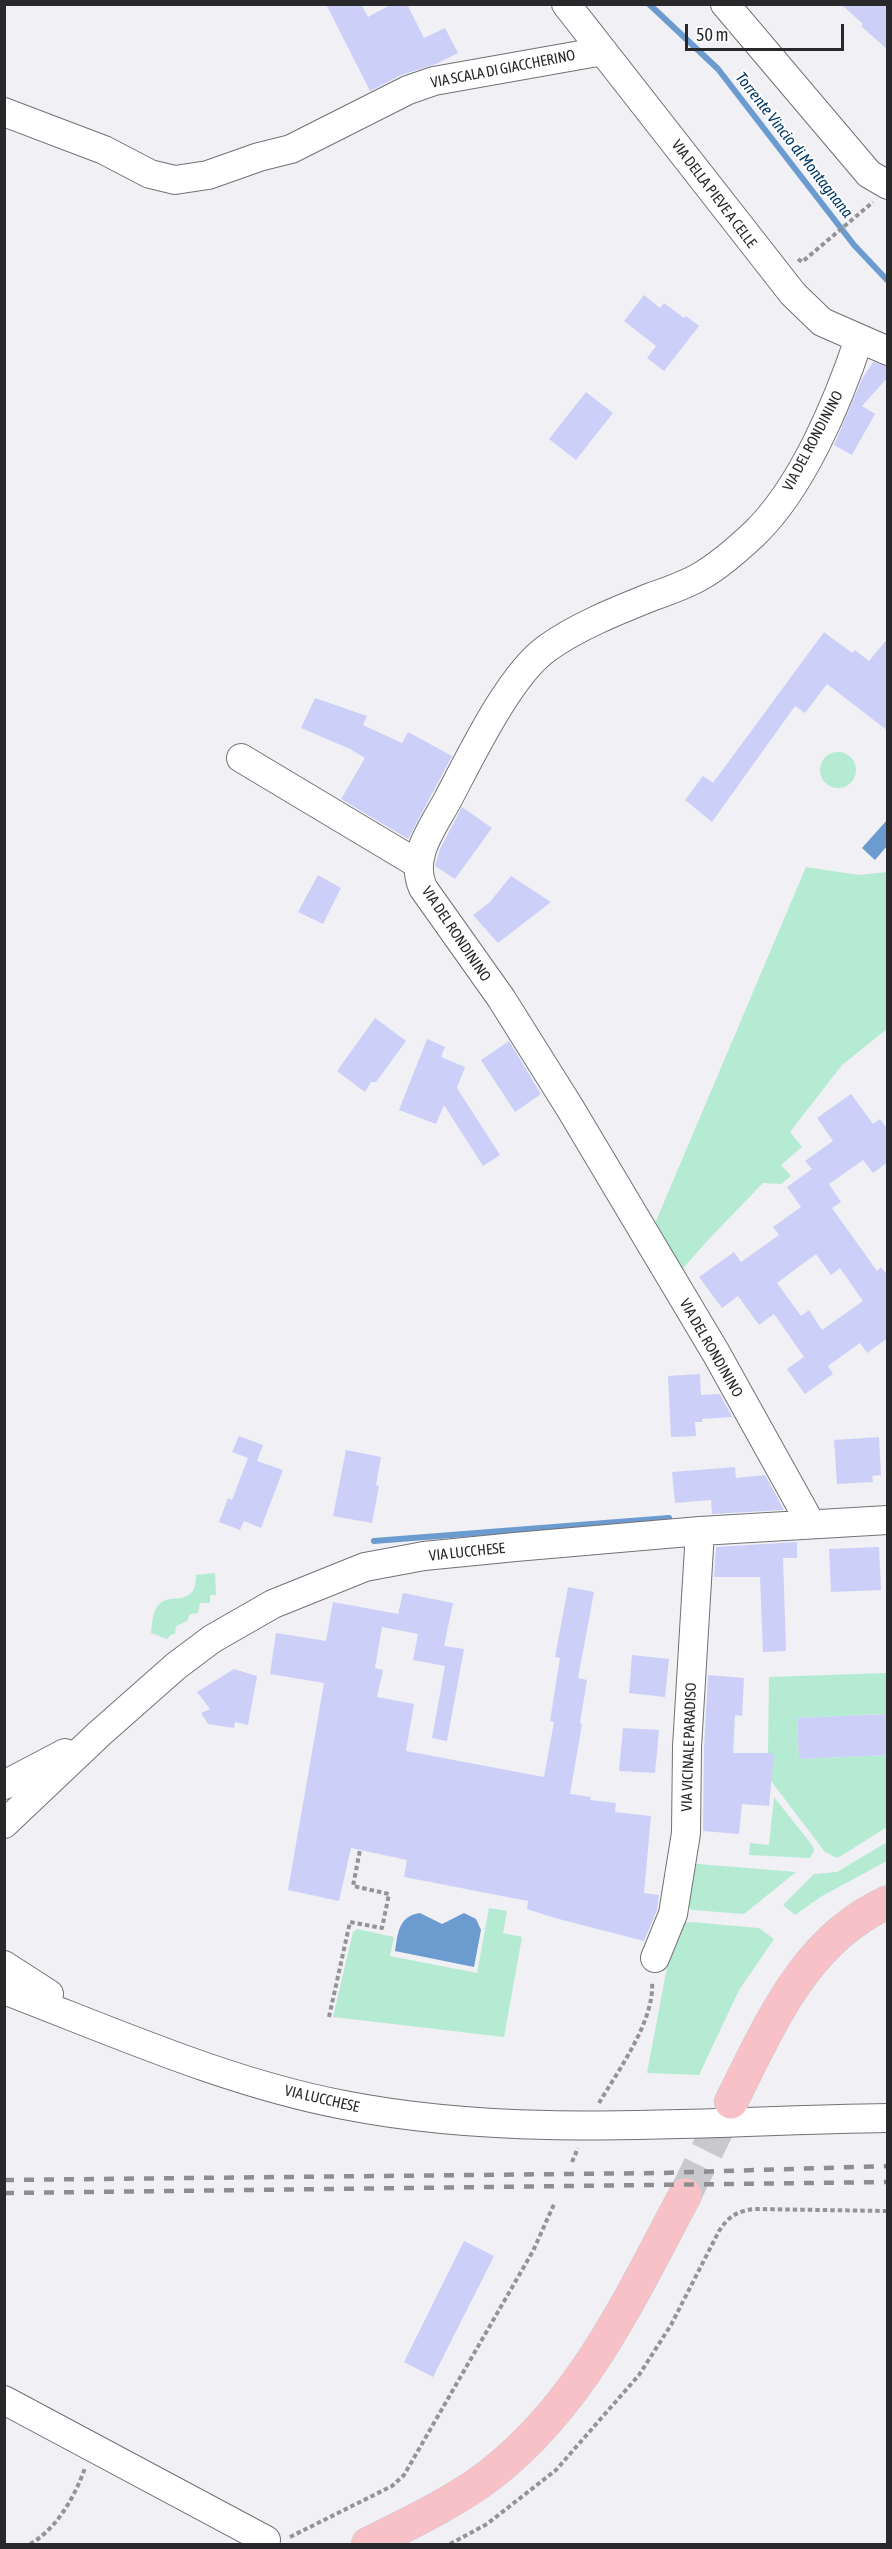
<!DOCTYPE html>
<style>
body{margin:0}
#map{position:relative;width:892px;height:2549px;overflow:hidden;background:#f0f0f5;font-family:"Asap Condensed",sans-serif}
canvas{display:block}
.frame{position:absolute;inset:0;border:6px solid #29292b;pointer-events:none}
.scale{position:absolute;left:685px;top:24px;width:159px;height:27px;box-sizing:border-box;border:3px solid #29292b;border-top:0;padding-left:8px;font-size:18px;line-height:21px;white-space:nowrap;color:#29292b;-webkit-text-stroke:4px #fefeff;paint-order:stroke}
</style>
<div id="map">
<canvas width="892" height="2549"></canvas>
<div class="frame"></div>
<div class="scale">50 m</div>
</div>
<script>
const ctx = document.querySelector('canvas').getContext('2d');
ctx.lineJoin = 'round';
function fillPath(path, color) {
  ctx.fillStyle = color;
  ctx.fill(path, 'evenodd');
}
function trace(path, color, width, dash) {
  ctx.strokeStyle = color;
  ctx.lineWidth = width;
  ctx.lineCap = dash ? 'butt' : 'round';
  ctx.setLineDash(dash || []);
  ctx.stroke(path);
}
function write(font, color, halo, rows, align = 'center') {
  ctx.font = font + ' "Asap Condensed",sans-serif';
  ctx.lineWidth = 4.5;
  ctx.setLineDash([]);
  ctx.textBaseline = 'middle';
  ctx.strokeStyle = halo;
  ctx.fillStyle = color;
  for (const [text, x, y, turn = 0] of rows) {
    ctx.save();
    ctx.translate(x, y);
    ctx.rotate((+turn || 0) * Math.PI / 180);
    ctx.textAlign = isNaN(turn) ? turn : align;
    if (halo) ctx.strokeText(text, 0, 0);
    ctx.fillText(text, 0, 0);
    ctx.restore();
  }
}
const green = new Path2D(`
 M820 770a18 18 0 1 1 36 0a18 18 0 1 1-36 0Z
 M806,867L859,875L887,872V1029L842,1065L790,1132L802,1147L781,1165L791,1176L781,1184L763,1183L708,1240L679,1273L655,1229L656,1221Z
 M215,1573L216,1595H210V1603H200L198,1613L190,1614L187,1621L176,1626L175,1634H172L167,1639L151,1633C152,1626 152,1615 156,1609C166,1588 196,1612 196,1575Z
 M887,1673V1714L797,1718L799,1759L887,1755V1827L841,1856L837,1858L825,1852L771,1781L768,1753L769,1677Z
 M774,1797L812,1845L814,1851L810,1858L749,1855L750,1843L769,1845Z
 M887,1842V1861L822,1896L795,1915L783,1905L814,1874L837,1872Z
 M686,1863L796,1872L744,1914L692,1910L684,1904Z
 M489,1908L507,1911L503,1933L522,1937L504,2037L333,2017L353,1932L357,1929L394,1937L390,1956L477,1973Z
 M691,1922L759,1928L774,1939L739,1990L699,2075L647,2073L671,1946L683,1923Z`);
const water = new Path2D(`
 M887,820V846L875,860L862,848Z
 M420,1913L442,1924L464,1913L476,1919L481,1930L474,1967L395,1951C398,1934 398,1916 420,1913Z`);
const stream = new Path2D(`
 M649,4L718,69L854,245L888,281
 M374,1541L669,1518`);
const building = new Path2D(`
 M326,4H361L368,17L392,4H407L424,38L445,28L458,53L436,64L401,75L370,91Z
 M841,4H888V50L861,26L863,24Z
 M644,295L660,308L664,303L684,318L686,316L699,326L664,371L647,358L656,346L624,321Z
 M873,362L888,367V377L862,406L875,414L852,455L834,445L862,379Z
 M586,392L613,413L576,460L549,439Z
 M824,632L852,653L855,650L869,661L888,638V731L827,684L805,713L795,706L712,822L685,800L703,776L713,783Z
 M315,698L367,716L363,725L402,743L408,732L452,756L408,839L341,799L365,758L350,749L301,728Z
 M462,807L492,828L455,879L435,866L440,849Z
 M318,875L341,888L323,924L298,912Z
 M511,876L551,902L498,943L473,915L489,903Z
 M375,1018L406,1041L376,1082H371L365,1092L337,1071Z
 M427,1039L445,1047L441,1057L465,1067L457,1088L500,1155L483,1166L444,1105L436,1124L399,1110Z
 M509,1041L541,1094L515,1112L481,1060Z
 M851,1094L873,1124L880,1119L888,1130V1162L873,1173L863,1160L829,1184L841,1202L832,1208L877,1271L881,1267L888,1276V1338L867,1353L860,1343L828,1366L833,1374L805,1394L787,1369L804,1357L774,1314L759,1325L738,1296L722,1308L699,1277L734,1252L741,1262L779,1235L773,1227L801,1207L787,1187L812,1169L805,1161L833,1141L817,1118ZM816,1254L831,1275L840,1268L863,1301L822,1330L809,1310L801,1316L777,1283Z
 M700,1374L701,1395L720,1394L732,1417L702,1419V1422H695L696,1436L671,1437L668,1376Z
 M239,1436L263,1445L257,1461L283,1470L261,1528L244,1521L240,1530L219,1522L228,1498L232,1500L248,1458L232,1452Z
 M879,1437L881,1475L872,1476L873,1482L837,1484L834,1440Z
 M346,1450L381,1457L376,1485L379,1486L372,1523L333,1516Z
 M735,1467L736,1478L765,1475L784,1510L712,1514L711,1500L675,1503L672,1472Z
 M797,1542V1558H783L786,1651L763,1652L760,1577H714L716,1547Z
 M879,1547L881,1590L831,1592L829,1549Z
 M568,1587L594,1592L578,1678L587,1680L580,1723L582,1724L570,1794L591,1797L590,1800L616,1803L615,1812L651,1816L644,1893L659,1895L657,1910L644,1941L555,1918L527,1909L528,1901L404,1877L407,1860L351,1848L339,1901L288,1890L324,1683L270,1674L276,1633L326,1641L333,1602L398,1614L403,1593L453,1603L444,1646L464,1649L447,1741L432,1738L445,1666L413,1660L418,1634L382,1627L375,1668L383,1670L377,1697L414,1704L406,1751L544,1777L554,1722L550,1721L560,1658L555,1657Z
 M632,1655L669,1659L665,1697L629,1693Z
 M234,1669L257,1676L248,1725L235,1722L234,1728L208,1724L201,1713L210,1709L197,1692Z
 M708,1675L744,1678L742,1716L735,1715L733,1753H774L769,1806L742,1804L739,1834L703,1831L704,1748Z
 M888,1714V1755L799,1759L797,1718Z
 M623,1728L659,1730L655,1773L619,1771Z
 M464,2241L494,2256L433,2377L404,2362Z`);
const majorTunnel = new Path2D(`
 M685,2195L731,2102`);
const path = new Path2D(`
 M798,259L802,262L873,202
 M329,2017L350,1922L382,1928L389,1894L353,1886L360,1850
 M599,2103C618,2071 655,2020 652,1982
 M572,2162L578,2148
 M290,2537L392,2486L404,2475L533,2251L555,2202
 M30,2544C57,2529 75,2496 85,2468
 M450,2544L487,2524L556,2470L639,2375L671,2325L719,2231C729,2216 737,2211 755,2209L888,2211`);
const minor = new Path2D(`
 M566,4L793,294L822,322L888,351
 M725,4L869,174L888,185
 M4,112L104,150L150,174L175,180L208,175L259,157L291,149L408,90L434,81L603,51
 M241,758L418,864
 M811,1524L716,1353L570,1108L501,998L423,888C409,857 433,827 447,801C470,758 508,677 546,649C576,627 616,611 651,597C668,591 686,585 701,576C720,565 738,549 754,534C802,488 838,402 859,339
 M4,1785L65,1753
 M4,1824L99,1734L176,1666L212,1639L273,1604L365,1567L424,1556L515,1547L700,1531L888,1520
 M655,1958L673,1914L686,1833L687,1747L700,1531
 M4,1965L49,1994
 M4,1990C114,2032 228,2083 344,2105C522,2140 707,2120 888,2118
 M4,2400L266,2540`);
const major = new Path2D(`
 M731,2102C770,2025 804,1940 888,1902
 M368,2544C404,2526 442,2508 476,2485C577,2415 629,2300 685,2195`);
const rail = new Path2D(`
 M4,2180L660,2173L888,2166
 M4,2193L888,2182`);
const streetNames = [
 ["VIA SCALA DI GIACCHERINO",503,69,-11],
 ["VIA DELLA PIEVE A CELLE",714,194,53],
 ["VIA DEL RONDININO",813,441,-62],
 ["VIA DEL RONDININO",456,934,56],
 ["VIA DEL RONDININO",711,1348,60],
 ["VIA LUCCHESE",467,1552,-6],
 ["VIA VICINALE PARADISO",689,1747,-88],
 ["VIA LUCCHESE",322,2099,13]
];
const waterNames = [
 ["Torrente Vincio di Montagnana",794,145,52]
];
fillPath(green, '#b5ebd2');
fillPath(water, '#6c9ccf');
trace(stream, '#6c9ccf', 6);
fillPath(building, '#ccd0f8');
trace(majorTunnel, '#c8c8cd', 33, [33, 16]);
trace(minor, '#717276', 30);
trace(major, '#ccc', 34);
trace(path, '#949498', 4, [4.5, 3]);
trace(minor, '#fff', 28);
trace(major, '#f8c1c7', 33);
trace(rail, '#8e8e91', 4.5, [10, 10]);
write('15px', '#29292b', '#fefeff', streetNames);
write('italic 16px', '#013867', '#fefeff', waterNames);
</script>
